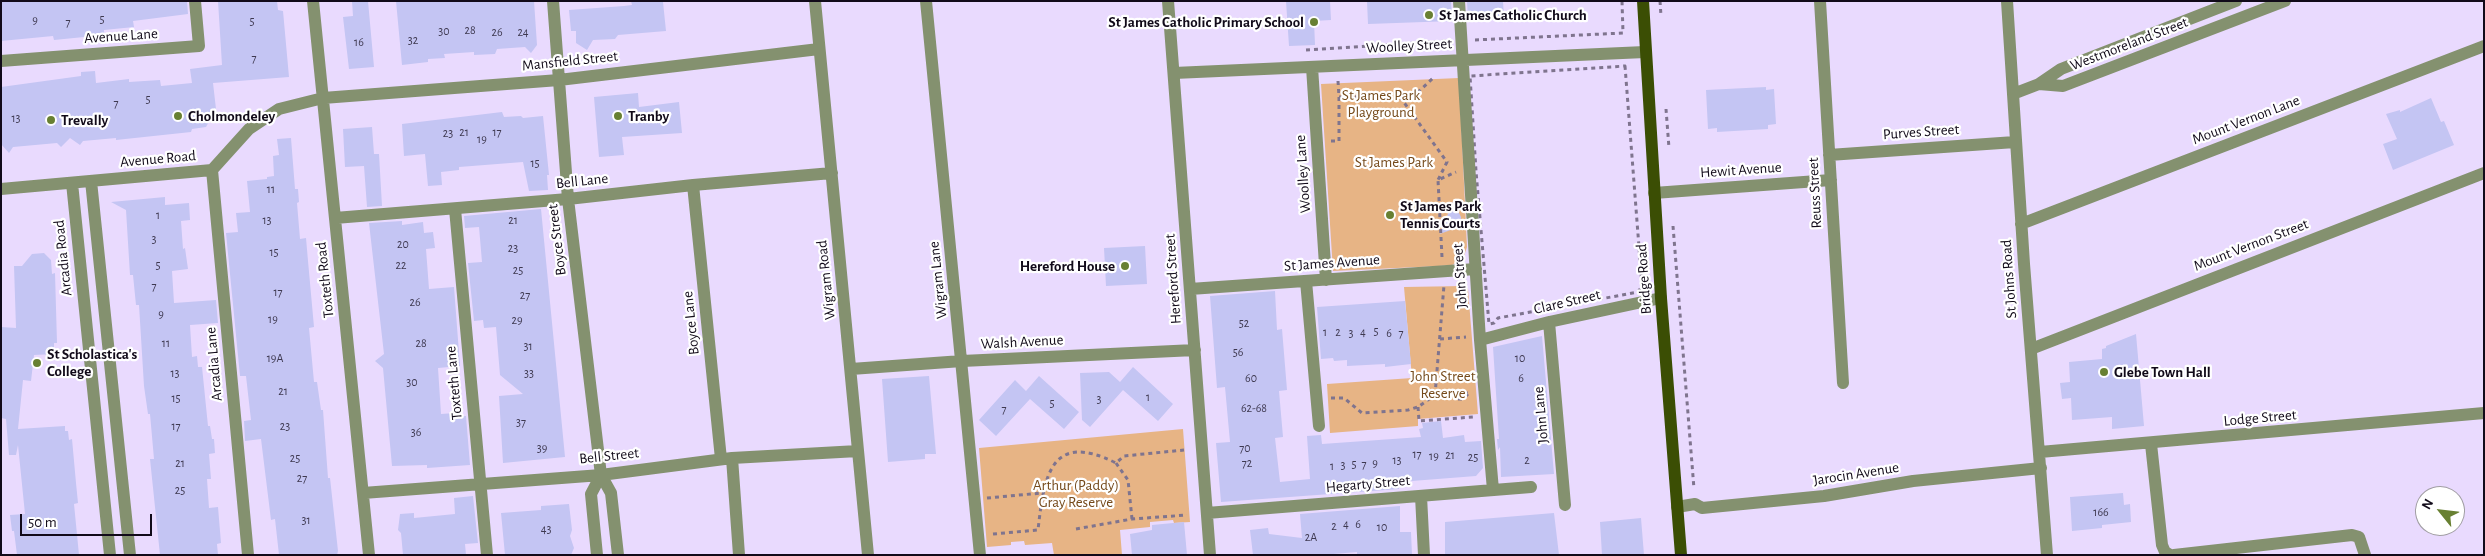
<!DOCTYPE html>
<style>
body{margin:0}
#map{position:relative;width:2485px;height:556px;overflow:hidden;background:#e9dafe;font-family:"Alegreya Sans",sans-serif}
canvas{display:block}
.frame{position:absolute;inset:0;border:2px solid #110a19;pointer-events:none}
.north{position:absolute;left:2415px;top:486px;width:50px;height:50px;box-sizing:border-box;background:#fff;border:1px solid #a09da3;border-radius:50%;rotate:299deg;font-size:14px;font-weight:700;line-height:20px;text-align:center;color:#110a19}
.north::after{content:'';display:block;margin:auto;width:18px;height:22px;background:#688032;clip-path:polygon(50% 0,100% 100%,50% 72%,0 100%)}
.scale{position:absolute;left:20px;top:514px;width:132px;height:22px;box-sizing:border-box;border:2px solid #110a19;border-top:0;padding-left:6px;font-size:15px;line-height:18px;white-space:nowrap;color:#110a19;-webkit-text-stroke:4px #fff;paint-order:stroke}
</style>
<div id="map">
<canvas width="2485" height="556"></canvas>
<div class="frame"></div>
<div class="north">N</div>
<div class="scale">50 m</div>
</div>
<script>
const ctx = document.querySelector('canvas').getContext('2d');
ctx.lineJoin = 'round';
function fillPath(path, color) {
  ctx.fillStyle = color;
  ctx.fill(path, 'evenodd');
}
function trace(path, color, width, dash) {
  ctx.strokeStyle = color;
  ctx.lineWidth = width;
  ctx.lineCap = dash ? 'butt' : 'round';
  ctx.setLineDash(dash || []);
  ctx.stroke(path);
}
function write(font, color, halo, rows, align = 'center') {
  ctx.font = font + ' "Alegreya Sans",sans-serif';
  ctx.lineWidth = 4.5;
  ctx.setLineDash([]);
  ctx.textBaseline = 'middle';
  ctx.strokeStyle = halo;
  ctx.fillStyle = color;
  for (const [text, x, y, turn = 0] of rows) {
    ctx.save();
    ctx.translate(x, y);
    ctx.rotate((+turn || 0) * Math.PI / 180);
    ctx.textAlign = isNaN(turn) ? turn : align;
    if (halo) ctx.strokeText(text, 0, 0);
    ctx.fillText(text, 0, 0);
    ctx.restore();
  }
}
const green = new Path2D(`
 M1459,78L1467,247L1463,259L1452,265L1439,266L1333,271L1321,84Z
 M1464,286L1468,289L1478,414L1418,419V426L1330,433L1327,384L1412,378L1404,287Z
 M1183,429L1190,522L1174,523L1173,520L1150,522V527L1120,530L1122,555H1054L1052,543L1025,545L1024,541L1011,542V545L987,547L979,448Z`);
const building = new Path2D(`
 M1,1H187L188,14L133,21L134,27L104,30V35L54,40L53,36L1,41Z
 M218,1H277L278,10L283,11L289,77L213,83L216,109L206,127L192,129L191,132L116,140V138L83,141L80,145L70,138L61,147L57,143L13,147L9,153L1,144V87L81,76V72L95,71L96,83L129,79V82L160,80L161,86L192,83L190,69L222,65Z
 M352,1H368L374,67L349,69L343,17L353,16Z
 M396,1H534L537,45L531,53L525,47L497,49L495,54L474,55V52L444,54L445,58L428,59V62L402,65Z
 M631,1L663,2L666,31L618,35L615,39L593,40L587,50L576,43V31H571L569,10L624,6L632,5Z
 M1286,1H1330L1331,20L1314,21L1315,45L1289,46Z
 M1367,1H1451L1452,21L1368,24Z
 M1467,1H1503L1504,18L1468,20Z
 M1766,87V90L1774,89L1776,124L1768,125V129L1717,132V128L1708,129L1706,90Z
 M638,93L639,107L679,102L682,133L622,137L624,155L599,157L594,97Z
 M2431,98L2441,122L2444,121L2454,145L2393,170L2383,144L2397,139L2386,114L2400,110V112Z
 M502,112L504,117L521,116L523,118L543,116L549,175H547L548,190L529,191L523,162L459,167V170L441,172L442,185L428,186L425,154L404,156L402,124Z
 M372,127L374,154H379L382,206L367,207L364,166L345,167L343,129Z
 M291,138L295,189H298L299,202L297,203L300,239L306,238L308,261L314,327L309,328L314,382H317L321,410H323L328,478H330L338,551L337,555H279L275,519L271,520L261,439L245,441L244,421L251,420L246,376H240L226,233L238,232L236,213L250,212L247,181L267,179V177L274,176L273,156L279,155L277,139Z
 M165,197V205L189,203L190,220L181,221L183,249L185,248L188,269L172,271L174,303L216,300L218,323L190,325L192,357L197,356L198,367H202L208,426H210L212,439H214L215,453L209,454L211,479H207L209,508L218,507L221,543L217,544L218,555H160L150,459H154L150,414H148L144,386L139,305H136L133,275H130L126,210L111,202Z
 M1453,201L1461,217V223L1456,228L1440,234Z
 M541,209L565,457L503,463L499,396L523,394L500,375L496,327L484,328L483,320L474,321L468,263L482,262L479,227L465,228L464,216Z
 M402,221V225L423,222L424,233L433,232L435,248L426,249L429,289L454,287L460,366L438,368L441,414L455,413L456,417L466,416L470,465L427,468V465L392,466L383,368L375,361L384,354L369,223Z
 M1145,246L1147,284L1106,286L1104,248Z
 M44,253L51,260L52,274L55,273L57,343H54V354L34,355L31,381L23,380L18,429L65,426V431H68L69,440L72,439L76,483L78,503L74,504L79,555H17L14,531H12L10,515L25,514L18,445L16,455H9L6,419L1,418V327L16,328L14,266H22L32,254Z
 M1275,291L1277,330L1282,329L1287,390L1279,391L1283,437L1275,438L1280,482L1310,479L1307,436L1321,435L1322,444L1421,437L1419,429L1423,428L1422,423L1441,421L1443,438L1464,435L1465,442L1481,441L1483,468L1476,476L1399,482V489L1221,502L1216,443L1230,442L1225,387L1217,388L1210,296Z
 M1405,301L1411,364L1385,367V364L1347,366V360L1334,361L1333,358L1321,359L1317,307Z
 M2136,334L2144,426L2112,429V417L2072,420L2071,398L2062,399L2060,383L2070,382L2069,362L2102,359V349L2106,348V346Z
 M1542,336L1554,474L1501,477L1500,447L1498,450L1497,439H1499L1493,347Z
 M1133,367L1173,404L1158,421L1123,390L1090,427L1082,420L1080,373L1109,372L1120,382Z
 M929,376L936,454H925V459L888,462L882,379Z
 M1039,376L1079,412L1064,429L1030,399L996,436L979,420L1015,380L1026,391Z
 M2123,493L2124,505L2130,504L2131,522L2102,525V528L2072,531L2070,497Z
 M473,496L478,543L465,544L466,555H403L401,533L398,530L400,514L414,513V518L455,514L454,498Z
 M569,504L572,530L570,536L574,548L571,555H505L501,513L541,510V506Z
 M1400,506V532H1411L1412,555H1357V552L1322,555H1253L1250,530L1268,528L1269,534L1302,538L1300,514Z
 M1554,513L1559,555H1445V522Z
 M1641,518L1644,555H1602L1600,522Z
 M1184,522L1187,555H1132L1130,534L1152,530V525Z`);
const path = new Path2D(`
 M1660,1L1661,16
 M1475,40L1623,33L1622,1
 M1306,50L1447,41
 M1625,66L1642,286L1638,292L1498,318L1494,323L1489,324L1476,171L1470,76Z
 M1338,81L1339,97L1414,96L1433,78
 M1400,97L1447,162L1438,180
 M1666,109L1669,148
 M1331,141H1339V97
 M1673,226L1694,489
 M1442,257L1438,180L1456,172
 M1440,339L1466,337
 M1435,395L1444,285
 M1331,398H1344L1362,413L1408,410L1418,407L1435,395L1468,393
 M1458,399H1463L1468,394
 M1418,407L1419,421L1473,417
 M1116,463L1128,480L1132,519
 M987,498L1042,493
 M1076,529L1132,519L1187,515
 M993,534L1038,530C1044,477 1050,430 1116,463L1124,456L1184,450`);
const minor = new Path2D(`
 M313,1L369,555
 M553,1L568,199L601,475L611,493L618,555
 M815,1L868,555
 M926,1L980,555
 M1168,1L1210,555
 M1459,1L1480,340L1493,490
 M1820,1L1843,383
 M2007,1L2024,264L2047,555
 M1,61L199,46L195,1
 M1312,67L1326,280
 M1174,73L1645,52
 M2039,84L2063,86L2285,1
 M2013,94L2039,84L2061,69L2236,1
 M1829,155L2015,142
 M212,170L248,555
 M91,181L130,555
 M72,183L110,555
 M693,185L721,459
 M1,189L212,170L249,129L279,109L323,98L559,80L819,49
 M1654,193L1831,180
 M455,209L487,555
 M335,218L568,199L693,185L832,173
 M2021,224L2484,46
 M1306,281L1319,426
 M1190,289L1476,269
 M1549,322L1565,505
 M1480,340L1549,322L1661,298
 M2031,349L2484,173
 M851,369L962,361L1195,350
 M2151,444L2162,545L2165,552L2170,555
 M2040,452L2484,413
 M732,458L739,555
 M363,493L601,475L732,458L858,451
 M1421,496L1424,555
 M1677,507L1695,504L1702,508L1824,496L1913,481L2041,468
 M1207,513L1531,487
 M597,555L591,494L601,475
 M2174,555L2352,535L2359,537L2365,555`);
const major = new Path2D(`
 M1643,1L1661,298L1681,555`);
const markers = [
 [1429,15,5,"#688032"],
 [1314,22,5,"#688032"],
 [178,116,5,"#688032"],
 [618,116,5,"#688032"],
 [51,120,5,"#688032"],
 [1390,215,5,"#688032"],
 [1125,266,5,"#688032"],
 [37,363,5,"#688032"],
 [2104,372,5,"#688032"]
];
const numberNames = [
 ["5",102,19],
 ["9",35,20],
 ["5",252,21],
 ["7",68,22],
 ["28",470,30],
 ["30",444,31],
 ["26",497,32],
 ["24",523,32],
 ["32",413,40],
 ["16",359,42],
 ["7",254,58],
 ["5",148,99],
 ["7",116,103],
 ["13",16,118],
 ["21",464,132],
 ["17",497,132],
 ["23",448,133],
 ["19",482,139],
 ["15",535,163],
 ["11",271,189],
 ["1",158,215],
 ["13",267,220],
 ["21",513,220],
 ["3",154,239],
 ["20",403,244],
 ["23",513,248],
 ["15",274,252],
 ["5",158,265],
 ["22",401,265],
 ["25",518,270],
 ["7",154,286],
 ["17",278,292],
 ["27",525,295],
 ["26",415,302],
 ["9",161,314],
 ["19",273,319],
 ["29",517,320],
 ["52",1244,323],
 ["5",1376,331],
 ["1",1325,332],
 ["2",1338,332],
 ["4",1363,332],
 ["3",1351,333],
 ["6",1389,333],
 ["7",1401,333],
 ["11",166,343],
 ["28",421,343],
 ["31",528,346],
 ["56",1238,352],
 ["19A",275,358],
 ["10",1520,358],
 ["13",175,373],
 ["33",529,373],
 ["60",1251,378],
 ["6",1521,378],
 ["30",412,382],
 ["21",283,391],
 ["1",1148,397],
 ["15",176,398],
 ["3",1099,399],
 ["5",1052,403],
 ["62-68",1254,408],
 ["7",1004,409],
 ["37",521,422],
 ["17",176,426],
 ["23",285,426],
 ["36",416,432],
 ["39",542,448],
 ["70",1245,448],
 ["17",1417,454],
 ["21",1450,455],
 ["19",1434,456],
 ["25",1473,457],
 ["25",295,458],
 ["13",1397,460],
 ["2",1527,460],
 ["21",180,463],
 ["72",1247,463],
 ["9",1375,463],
 ["5",1354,464],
 ["7",1364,464],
 ["3",1343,465],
 ["1",1332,466],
 ["27",302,478],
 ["25",180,490],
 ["166",2101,512],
 ["31",306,520],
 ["4",1346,524],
 ["6",1358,524],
 ["2",1334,526],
 ["10",1382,527],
 ["43",546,529],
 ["2A",1311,537]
];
const poiNames = [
 ["St James Catholic Church",1439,15],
 ["St James Catholic Primary School",1304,22,"right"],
 ["Cholmondeley",188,116],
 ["Tranby",628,116],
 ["Trevally",61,120],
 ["St James Park",1400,206],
 ["Tennis Courts",1400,223],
 ["Hereford House",1115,266,"right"],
 ["St Scholastica's",47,354],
 ["College",47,371],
 ["Glebe Town Hall",2114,372]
];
const streetNames = [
 ["Avenue Lane",121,36,-4],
 ["Westmoreland Street",2129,44,-21],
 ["Woolley Street",1409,46,-3],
 ["Mansfield Street",570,61,-6],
 ["Mount Vernon Lane",2246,120,-21],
 ["Purves Street",1921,132,-4],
 ["Avenue Road",158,159,-5],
 ["Hewit Avenue",1741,170,-4],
 ["Woolley Lane",1303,174,-94],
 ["Bell Lane",582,181,-6],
 ["Reuss Street",1815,193,-93],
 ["Boyce Street",557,240,-97],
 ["Mount Vernon Street",2251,245,-21],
 ["Arcadia Road",63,258,-96],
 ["St James Avenue",1332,263,-4],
 ["John Street",1460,276,-94],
 ["Hereford Street",1173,279,-94],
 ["Bridge Road",1644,279,-94],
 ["St Johns Road",2009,279,-94],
 ["Toxteth Road",325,280,-96],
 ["Wigram Road",826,280,-96],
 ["Wigram Lane",938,280,-96],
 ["Clare Street",1567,302,-13],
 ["Boyce Lane",691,323,-96],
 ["Walsh Avenue",1022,342,-3],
 ["Arcadia Lane",214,364,-95],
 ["Toxteth Lane",454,383,-95],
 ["John Lane",1541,415,-95],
 ["Lodge Street",2260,418,-5],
 ["Bell Street",609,456,-6],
 ["Jarocin Avenue",1856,474,-9],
 ["Hegarty Street",1368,484,-5]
];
const parkNames = [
 ["St James Park",1381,95],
 ["Playground",1381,112],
 ["St James Park",1394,162],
 ["John Street",1443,376],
 ["Reserve",1443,393],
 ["Arthur (Paddy)",1076,485],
 ["Gray Reserve",1076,502]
];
fillPath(green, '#e7b485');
fillPath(building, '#c4c5f3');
trace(path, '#7f748e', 3, [4, 4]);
trace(minor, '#84916f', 12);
trace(major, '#3b4e04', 12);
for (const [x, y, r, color] of markers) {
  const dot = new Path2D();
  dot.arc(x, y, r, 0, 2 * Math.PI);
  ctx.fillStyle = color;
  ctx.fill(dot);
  trace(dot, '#fff', 2);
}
write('12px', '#3e3950', null, numberNames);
write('bold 15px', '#110a19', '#fff', poiNames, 'left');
write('15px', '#110a19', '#fff', streetNames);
write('15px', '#754a1b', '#fff', parkNames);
</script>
